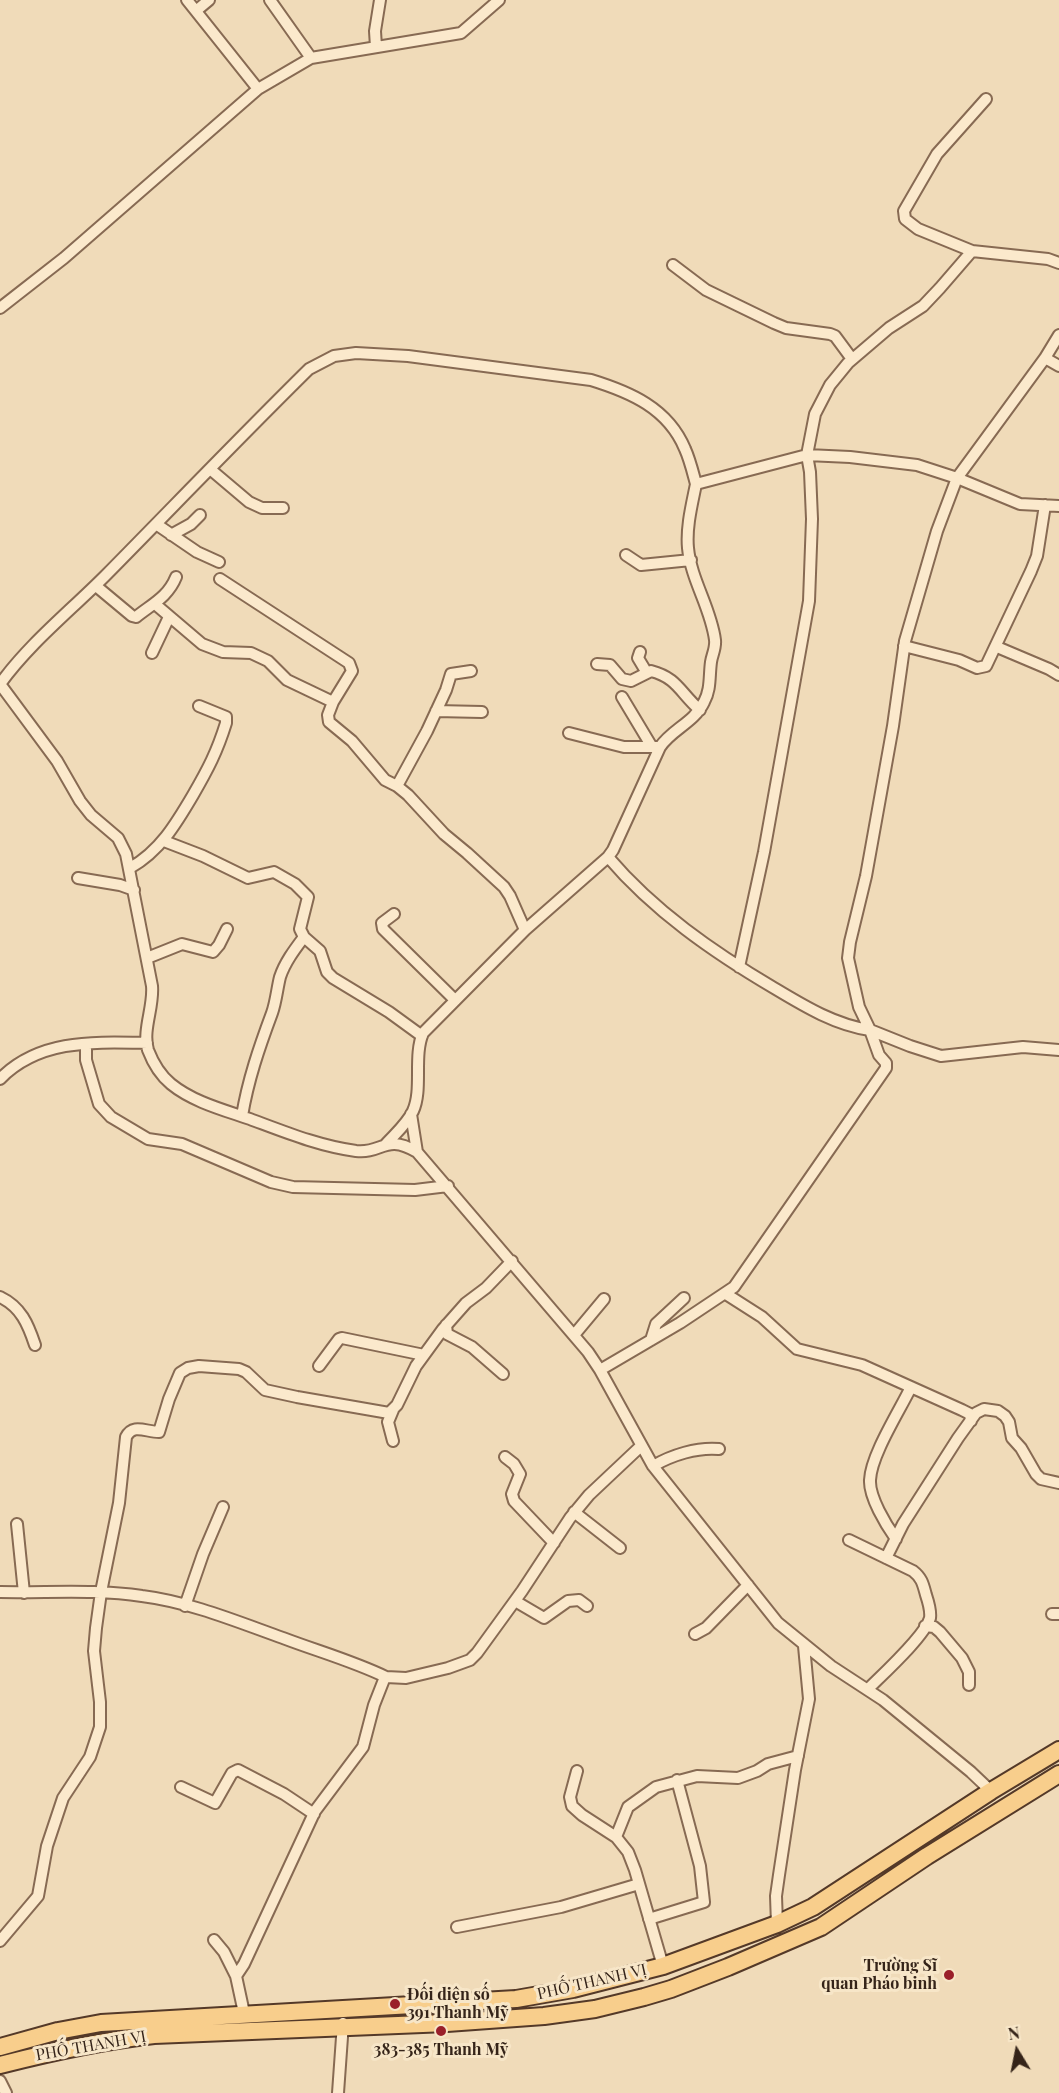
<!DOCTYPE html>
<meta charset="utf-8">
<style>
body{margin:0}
#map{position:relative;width:1059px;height:2093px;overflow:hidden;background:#f0dbb9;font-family:"Playfair Display",serif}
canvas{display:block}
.north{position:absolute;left:987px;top:2021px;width:60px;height:60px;-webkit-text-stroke:4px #f7e6c8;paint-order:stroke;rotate:350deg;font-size:16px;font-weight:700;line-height:24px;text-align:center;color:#352419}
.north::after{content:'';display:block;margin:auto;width:21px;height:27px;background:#352419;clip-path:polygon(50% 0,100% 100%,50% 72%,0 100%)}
</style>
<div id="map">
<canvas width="1059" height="2093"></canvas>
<div class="north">N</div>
</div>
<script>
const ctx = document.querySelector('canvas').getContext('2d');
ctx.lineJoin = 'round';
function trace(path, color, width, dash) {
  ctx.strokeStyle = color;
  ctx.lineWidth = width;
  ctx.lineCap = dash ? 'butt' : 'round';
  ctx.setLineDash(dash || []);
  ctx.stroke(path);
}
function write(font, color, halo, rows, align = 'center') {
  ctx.font = font + ' "Playfair Display",serif';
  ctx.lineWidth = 6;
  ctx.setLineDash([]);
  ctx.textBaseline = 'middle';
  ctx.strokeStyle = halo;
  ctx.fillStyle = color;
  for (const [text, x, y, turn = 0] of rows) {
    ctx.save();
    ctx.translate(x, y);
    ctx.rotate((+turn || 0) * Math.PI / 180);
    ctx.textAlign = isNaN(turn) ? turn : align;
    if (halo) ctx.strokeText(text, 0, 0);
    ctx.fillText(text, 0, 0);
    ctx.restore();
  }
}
const minor = new Path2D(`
 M187,0L258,89
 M270,0L311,58
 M197,10L209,0
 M376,47L375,31L380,0
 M986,99L937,154L904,211L905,219L918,229L972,251L1048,259L1059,263
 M673,265L706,290L774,323L786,328L830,334L835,336L852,359
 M0,308L64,258L258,89L311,58L461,33L499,0
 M1059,335L1045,358L957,478L937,531L905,641L893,726L866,876L850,942L848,958L859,1007L870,1030L910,1046L941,1056L1023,1047L1059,1050
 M1045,358L1059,366
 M210,469L249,502L262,508H283
 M156,524L197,552L219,562
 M171,535L191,524L200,515
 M626,555L641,565L691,560
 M220,579L349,663L352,671L333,702L328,715L329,722L352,741L385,780L397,786L408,795L444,834L467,853L504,887L510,896L525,930L423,1033C413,1056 423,1089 413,1111C407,1124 395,1134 386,1144
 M96,586L132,616L136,617C152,604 168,597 176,577
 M155,604L202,644L223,652L251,653L268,661L287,680L333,702
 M904,646L959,660L977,668L986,666L1031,571L1037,556L1045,505
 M997,647L1049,669L1059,675
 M640,652L638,658L647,673
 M152,653L169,617
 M597,664L610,665L622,679L631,681L651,671C678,678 680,693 700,710
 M0,684L57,761L80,801L91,815L118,838L126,854L152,986C154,1007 142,1030 148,1050C153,1063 160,1075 171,1084C193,1102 224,1110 250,1119C285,1132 319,1146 356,1151C383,1154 385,1133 417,1152L588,1352L600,1370L653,1466L778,1623L831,1666L883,1700L971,1772L991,1791
 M0,684C30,643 69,612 105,576C173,507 240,437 309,369L334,356L356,353L408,356L591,380C630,392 668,408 685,449C690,460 693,473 696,484
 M622,697L652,747
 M436,711L482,712
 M569,733L624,747H660
 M397,786L427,731L446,690L451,674L471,671
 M164,841L203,856L248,878L274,872L295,884L308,897L300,929L304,937L320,951L327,972L333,978L389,1012L422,1036
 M608,857L613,850L660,747C672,729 694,723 704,702C711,689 709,677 711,662C712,655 716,648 715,640C711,608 691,580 688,548C686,527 692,504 696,484L807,455L850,457L917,465L957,478L1020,504L1059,506
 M130,868C160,851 176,824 193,795C208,769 217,752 226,723V717L199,706
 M78,878L120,885L134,890
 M394,914L382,923L383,929L455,1000
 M525,930L608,857C654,911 713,952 774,988C804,1006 835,1025 870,1030L879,1055L886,1063V1068L734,1287L680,1323L600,1370
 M147,958L182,944L213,952L219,945L227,929
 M739,967L764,852L809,601L812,519L810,472L807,455L815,414L830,385L848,363L889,328L923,306L940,288L972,251
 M86,1044V1060L99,1104L111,1117L148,1139L182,1144L271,1182L293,1187L415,1190L448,1186
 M0,1079C39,1039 94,1042 147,1043
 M411,1114L417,1152
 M242,1116C248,1080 259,1048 272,1013C276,1002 277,989 280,977C285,962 295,949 304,937
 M726,1294L762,1317L797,1349L862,1365L962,1410L970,1414L971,1421
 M0,1297C21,1307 28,1324 35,1345
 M446,1325L447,1334L472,1347L503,1374
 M574,1335L604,1299
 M651,1340L656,1324L684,1298
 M319,1366L339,1339L342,1338L424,1355
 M393,1410L388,1422L393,1441
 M505,1457L514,1464L520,1474L512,1494L514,1501L554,1543
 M653,1466C672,1455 697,1447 719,1449
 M574,1512L620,1548
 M17,1524L24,1593
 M896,1539C886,1525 869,1497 870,1480C871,1455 900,1410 911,1387
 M849,1540L913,1571C922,1578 923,1584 926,1595C928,1601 931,1611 930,1618C925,1636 882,1675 868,1689
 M886,1558L903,1524L958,1438L976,1413L984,1409L998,1411L1005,1416L1009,1422L1012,1438L1021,1448L1036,1474L1041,1479L1059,1483
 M0,1592C48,1593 95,1589 142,1596C190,1602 238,1622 283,1638C317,1651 353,1661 386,1677L406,1678L448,1668L470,1660L477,1653L522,1591L570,1518L589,1495L641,1446
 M515,1601L544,1618L568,1601L579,1600L587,1606
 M185,1606L203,1554L223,1507
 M1052,1614H1059
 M925,1626L934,1627L940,1632L962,1658L969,1672V1685
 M695,1634L706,1628L748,1585
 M577,1771L570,1797L572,1806L582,1815L616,1837L628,1852L635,1870L663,1966
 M181,1787L215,1803L232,1773L238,1770L284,1794L314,1814
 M616,1837L628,1807L656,1787L697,1776L738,1778L757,1771L768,1764L798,1756
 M649,1919L704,1902L700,1866L677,1780
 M777,1924L776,1896L779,1875L795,1770L809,1699L804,1646
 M457,1927L561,1907L639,1884
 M214,1940L224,1952L236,1976
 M0,1941L38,1896L47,1846L63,1798L90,1757L100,1727V1702L94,1651L96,1628L101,1592L119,1503L126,1437C133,1423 146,1432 159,1432L169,1399L180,1373L188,1368L199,1366L239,1369L246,1372L265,1390L297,1397L389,1413L397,1405L416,1366L443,1329L466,1303L486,1288L512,1261
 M244,2013L236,1976L244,1964L315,1811L363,1747L374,1705L385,1677
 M0,2081L6,2093
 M338,2093L343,2023`);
const primary = new Path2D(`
 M0,2047L58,2031L101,2023L516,1999L573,1989L663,1966L777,1924L813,1907L991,1791L1059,1750
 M0,2065C51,2052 101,2041 154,2035L447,2023L544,2016L595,2009L644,1997L671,1989L728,1967L821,1927L927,1856L1059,1774`);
const markers = [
 [949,1975,6,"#9a1f2a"],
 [395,2004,6,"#9a1f2a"],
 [441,2031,6,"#9a1f2a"]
];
const poiNames = [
 ["Trường Sĩ",937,1966],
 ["quan Pháo binh",937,1984],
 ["Đối diện số",407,1995,"left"],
 ["391 Thanh Mỹ",407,2013,"left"],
 ["383-385 Thanh Mỹ",441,2050,"center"]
];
const streetNames = [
 ["PHỐ THANH VỊ",592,1982,-13],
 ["PHỐ THANH VỊ",91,2046,-10]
];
trace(minor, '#876a53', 14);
trace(primary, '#543928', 20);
trace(minor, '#fbe9cc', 10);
trace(primary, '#f8ce8c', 16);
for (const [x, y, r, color] of markers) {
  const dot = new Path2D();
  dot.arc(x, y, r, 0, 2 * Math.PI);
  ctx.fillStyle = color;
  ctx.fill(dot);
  trace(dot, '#f7e6c8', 2);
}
write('bold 16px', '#352419', '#f7e6c8', poiNames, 'right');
write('16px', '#352419', '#f7e6c8', streetNames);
</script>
